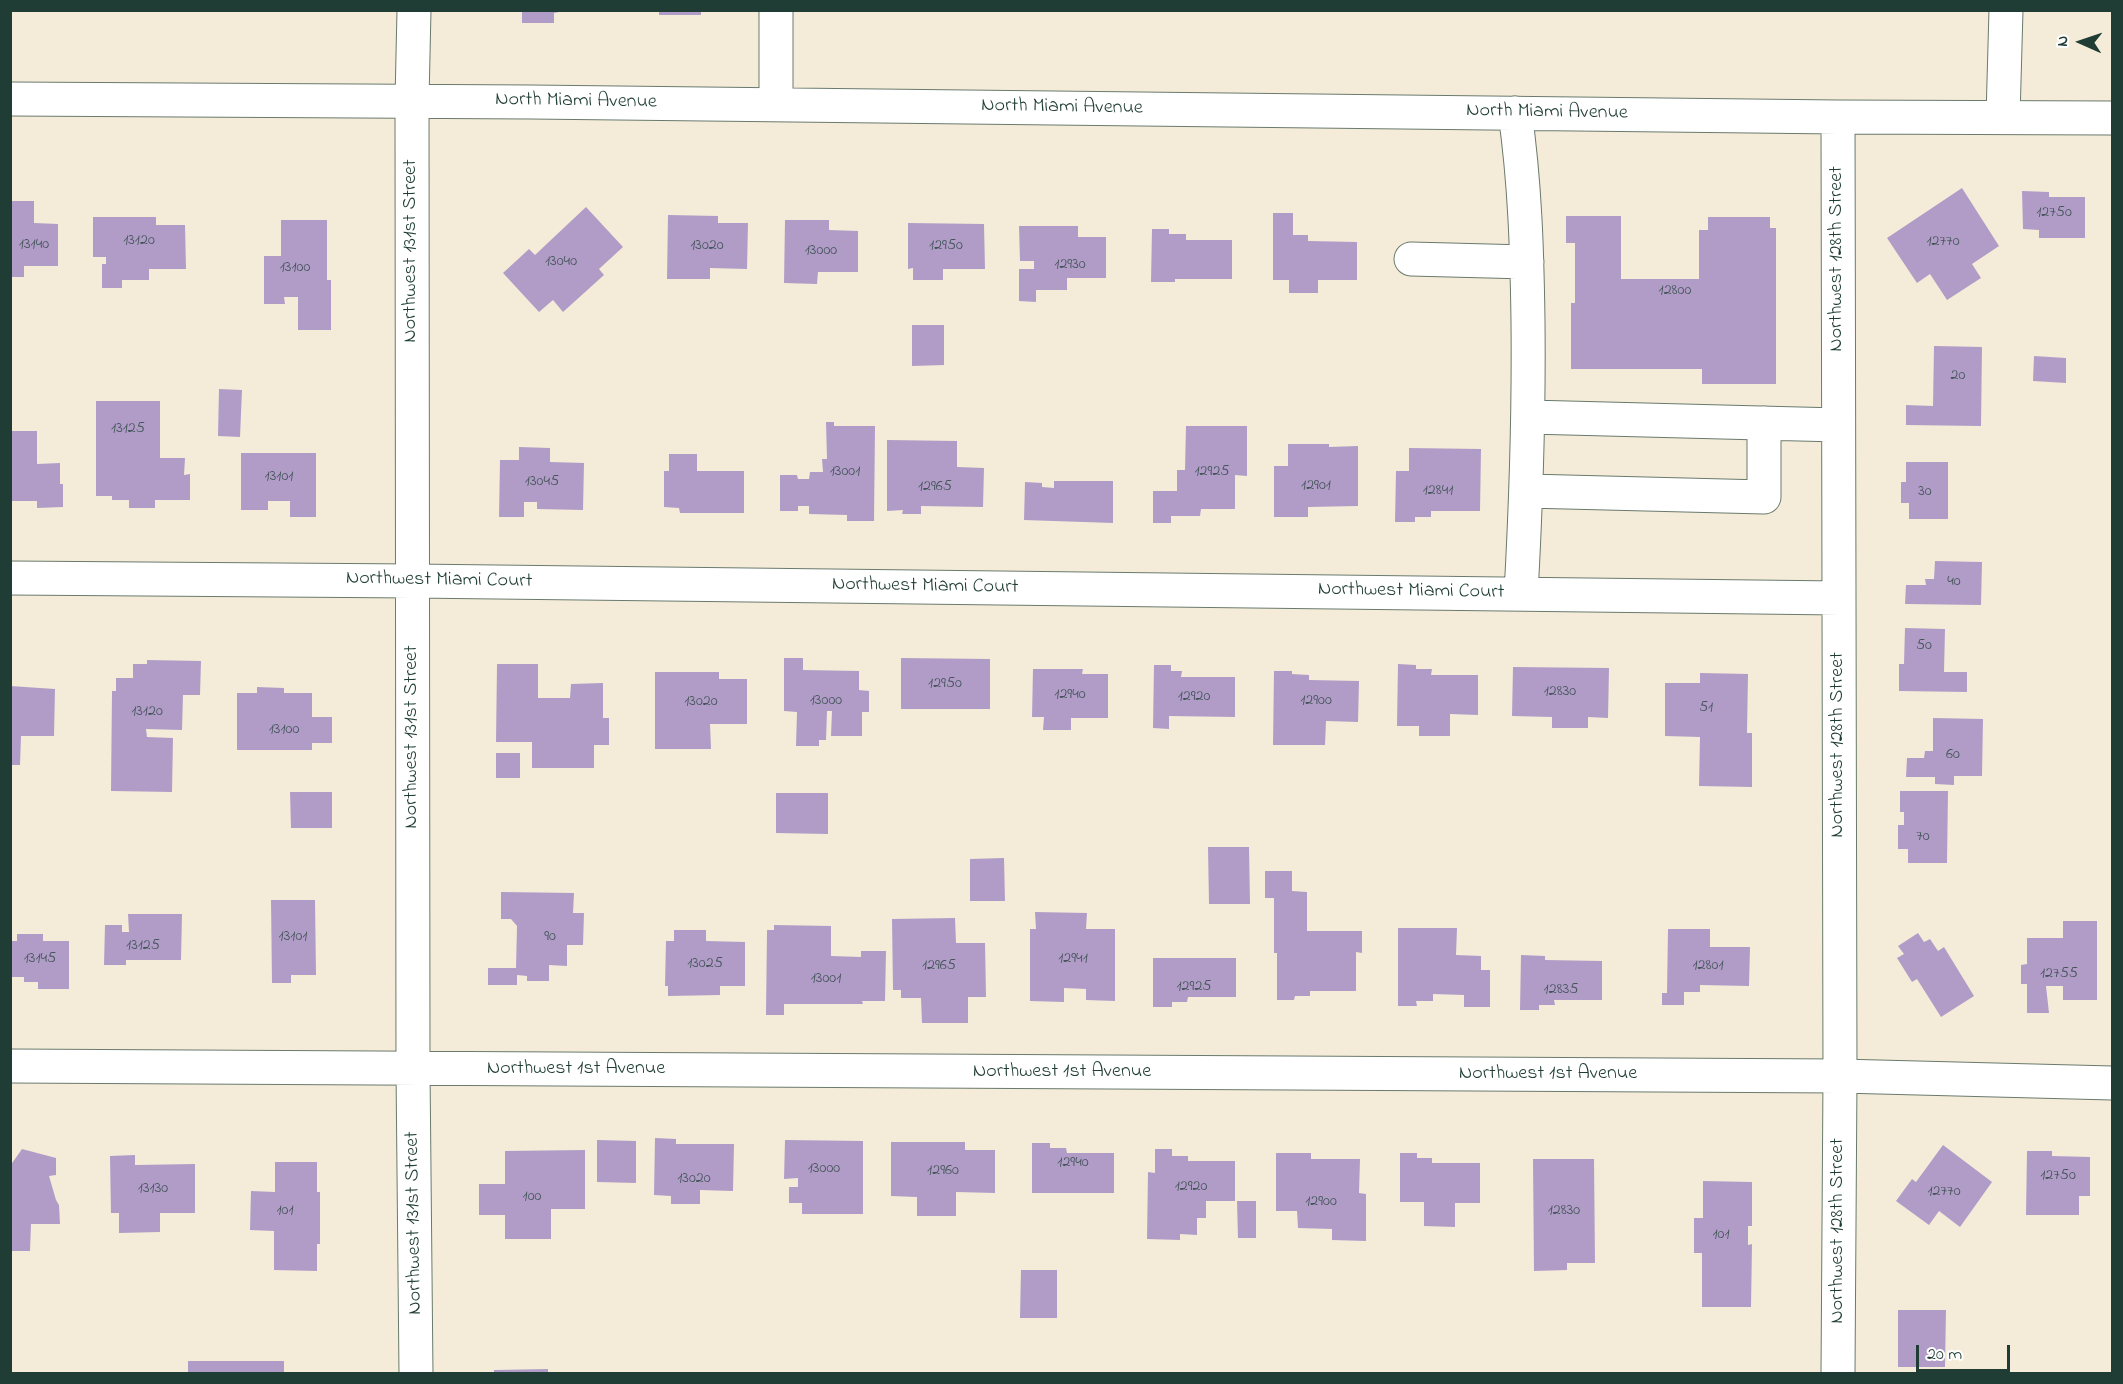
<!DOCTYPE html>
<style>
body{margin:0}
#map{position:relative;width:2123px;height:1384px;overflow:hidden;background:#f4ecd8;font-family:"Indie Flower",sans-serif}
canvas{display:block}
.frame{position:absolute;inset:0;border:12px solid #1f3d34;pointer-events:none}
.north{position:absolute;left:2051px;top:12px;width:60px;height:60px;-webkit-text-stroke:4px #fff;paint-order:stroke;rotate:273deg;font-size:16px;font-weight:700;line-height:24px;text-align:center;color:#1f3d34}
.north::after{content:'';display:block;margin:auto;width:21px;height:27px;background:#1f3d34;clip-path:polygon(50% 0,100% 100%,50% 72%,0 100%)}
.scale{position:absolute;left:1916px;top:1345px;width:94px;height:27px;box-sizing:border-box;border:3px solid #1f3d34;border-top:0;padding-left:8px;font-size:18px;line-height:21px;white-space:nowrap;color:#1f3d34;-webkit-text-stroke:4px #fff;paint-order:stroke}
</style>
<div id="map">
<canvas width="2123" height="1384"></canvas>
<div class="frame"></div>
<div class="north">N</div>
<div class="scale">20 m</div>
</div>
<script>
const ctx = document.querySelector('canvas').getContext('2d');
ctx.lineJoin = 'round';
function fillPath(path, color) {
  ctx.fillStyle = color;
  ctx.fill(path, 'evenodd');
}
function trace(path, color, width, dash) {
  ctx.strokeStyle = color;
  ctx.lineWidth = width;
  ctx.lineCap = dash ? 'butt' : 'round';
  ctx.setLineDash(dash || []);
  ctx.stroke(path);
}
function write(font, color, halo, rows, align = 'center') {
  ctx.font = font + ' "Indie Flower",sans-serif';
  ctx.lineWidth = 5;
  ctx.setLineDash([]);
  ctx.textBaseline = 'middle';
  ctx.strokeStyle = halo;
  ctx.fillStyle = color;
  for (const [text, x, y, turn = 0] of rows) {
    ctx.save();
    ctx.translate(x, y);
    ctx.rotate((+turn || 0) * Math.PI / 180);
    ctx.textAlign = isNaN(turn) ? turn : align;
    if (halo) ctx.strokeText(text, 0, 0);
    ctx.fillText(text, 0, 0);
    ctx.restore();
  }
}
const building = new Path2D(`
 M522,10H559V12L554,13V23H522Z
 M659,10H701V15H659Z
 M1962,188L1999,246L1972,264L1981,278L1947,300L1930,274L1917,283L1887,238Z
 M2022,191L2049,192V197H2085V238H2039V230L2023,229Z
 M10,201H34V223L58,224V266H24V277H10Z
 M586,207L623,247L599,269L604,275L563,312L553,300L539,312L503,273L529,249L535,255Z
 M1273,213H1293V235H1308V241L1357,242V280H1318V293H1289V280H1273Z
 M668,215L718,216V223H748L747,269L710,268V279H667Z
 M1566,216H1621V279H1699V230H1708V217H1770V228H1776V384H1702V369H1571V303H1575V243H1566Z
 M93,217H156V225H185L186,269H149V280H122V288H102V264H106V257H93Z
 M281,220H327V280H331V330H298V297H284L285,304H264V256H281Z
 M785,220H829V230L858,231V272H818L817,284L784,283Z
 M908,223L984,224L985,269H943V280H913V268L908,269Z
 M1019,226H1078V237H1106V278H1067V290H1036V302L1019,301V269H1034V261H1020Z
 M1152,229H1169V234H1186V240H1232V279H1175V282H1151Z
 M912,325H944V365L912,366Z
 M1934,346L1982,347L1981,426L1906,425V405L1933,406Z
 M2034,356L2066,358V383L2033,381Z
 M219,389L242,390L240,437L218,436Z
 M96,401H160V458H185L184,475L190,474V500H155V508H129V500H112V496H96Z
 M826,422H834V426H875L874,521H847V515L809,514V506H798V511H780V475H797L798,479H809L810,472H823L822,459H827Z
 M1186,426H1247V476L1235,475V509H1201L1200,516H1171V523H1153V491H1177V470H1185Z
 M10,431H37V464L60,463V484H63V507L37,508V501H10Z
 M887,440L957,441V467L984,468L983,507L921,506V514H902L903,510L887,511Z
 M1288,444H1329V447L1358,446V506L1308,507V517H1274V466H1288Z
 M519,447L550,448V462L584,463L583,510L537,509V502H524V517H499L500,460H519Z
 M1409,448L1481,449L1480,511H1431V517H1415V522H1395L1396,471H1409Z
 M241,453H316V517H290V501H268V510H241Z
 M669,454H697V471H744V513H680L679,508L664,507V471H669Z
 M1906,462H1948V519H1909V503H1901V482H1906Z
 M1054,481H1113V523L1024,520L1025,482L1042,483V487L1054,488Z
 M1935,561L1982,562L1981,605L1905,604L1906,585H1926L1925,579H1934Z
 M1905,628L1945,629L1944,672H1967V692L1899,691V664H1904Z
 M784,658H803V670L859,671V690L869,691V712H862V736H831L832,711H827L826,740H819V746H796L797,712L784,711Z
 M901,658L990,659V709H901Z
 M147,660L201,661L200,695H183L182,730L146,729L147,737L173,738L172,792L111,791L112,691H116V678H133V664H147Z
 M497,664H538V698H570L571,684L603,683V718H609V745H594V768H532V742H496Z
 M1398,664L1416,665V669H1432L1431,675H1478V715L1450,714V736H1419V726H1397Z
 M1154,665H1171V671H1182L1181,677H1235V717L1169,716V729L1153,728Z
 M1513,667L1609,668L1608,718L1588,717V728H1552V717L1512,716Z
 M1033,669H1083L1082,674H1108V718H1071V730H1043L1044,717H1032Z
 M1274,671H1292V674L1309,675V680L1359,681L1358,722L1326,721L1325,745H1273Z
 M655,672H719V679H747V724H710L711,749H655Z
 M1700,673L1748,674L1747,733H1752V787L1699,786L1700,737L1665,736V683H1700Z
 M10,686L55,689L54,736H21L20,765H10Z
 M257,687L284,688V693H312V717H332V743H312V750H237V693H257Z
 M1933,718L1983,719L1982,776H1954V785L1935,784V777H1906L1907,758H1924L1925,751H1933Z
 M496,753H520V778H496Z
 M1900,791H1948L1947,863H1908V849H1898V825H1904V812H1900Z
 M290,792H332V828H291Z
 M776,793H828V834L776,833Z
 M1208,847H1249L1250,904H1209Z
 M1004,858L1005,901H970V859Z
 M1265,871H1292V891L1307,892V931H1362V953L1356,952V991H1310V996H1295L1294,1000H1277V953H1274V898H1265Z
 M501,892L574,893L573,913H584L583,945H567V966L549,965V981H527V976L517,975V985H488V968H516L517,926L511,919H501Z
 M271,900H315L316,975H291V983H272Z
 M1035,912L1087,913L1086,929H1115V1001L1086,1000V989L1064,988V1002L1030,1001V929H1036Z
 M128,914H182L181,960H126V965H104L105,925H122V932H129Z
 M955,918L956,943H985L986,997H968V1023H922L921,998H901V990H893L892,919Z
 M2063,921H2097V1000H2063V986H2046L2049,1013H2027V984H2021V965L2027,964V938H2063Z
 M774,925L831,926V956L861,957V951H886L885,1001H862L863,1004H784V1015H766L767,930H774Z
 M1398,928H1457L1456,955L1481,956V970H1490V1007H1464V995L1433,994V1001H1416L1417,1006H1398Z
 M1668,929H1710V947H1750L1749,986L1700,985V992H1684V1005H1662V993H1667Z
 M674,930H706V941L745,942V986H720V995L668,996V986H665L666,941H674Z
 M1918,933L1924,942L1930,939L1938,951L1944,947L1974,996L1941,1017L1917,979L1912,982L1897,958L1904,954L1898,946Z
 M17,934H43V941H69V989H38V982H24V977H10V941H17Z
 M1521,955L1545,956V960L1602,961V1000H1554L1555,1005H1539V1010H1520Z
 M1153,958H1236V997H1188L1187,1002H1172V1007H1153Z
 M655,1138L676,1139V1144H734L733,1191L700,1190V1204H671V1196L654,1195Z
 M597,1140L636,1141V1183L597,1182Z
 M785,1140L863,1141V1214H802V1203H789V1187H798V1178L784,1179Z
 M891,1142H965V1150H995V1193L956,1192V1216H917V1197L891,1196Z
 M1032,1143H1050V1148H1066L1067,1153H1114V1193H1032Z
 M1943,1145L1992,1182L1960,1227L1939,1211L1929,1225L1896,1201L1912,1179L1916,1182Z
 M22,1149L56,1158V1175L49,1176L56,1200L59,1205L60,1224H31L30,1251H10V1166Z
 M1155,1149H1172V1156H1188V1161H1235V1201H1206V1218H1197V1235L1180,1234V1240L1147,1239L1148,1172L1155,1173Z
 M585,1150V1209H551V1239H505V1215H479V1184H505V1151Z
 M2027,1151H2052V1156L2090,1157V1196H2079V1215H2026Z
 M1276,1153H1311V1159H1360L1359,1193L1366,1194V1241L1332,1240V1229L1298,1228L1297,1211H1276Z
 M1400,1153H1417V1158H1432V1163H1480V1203H1455V1227L1424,1226V1202H1400Z
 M135,1155V1165L195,1164V1213H160V1232L119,1233V1213H111L110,1156Z
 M1533,1159H1594L1595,1263H1567V1270L1534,1271Z
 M275,1162H317V1192H320V1244H317V1271L274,1270V1231L250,1230L251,1191L275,1192Z
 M1703,1181L1752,1182V1226H1748V1245L1752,1244L1751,1307H1702V1253H1694V1218H1703Z
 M1237,1201H1256V1238H1238Z
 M1021,1270H1057V1318H1020Z
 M1898,1310H1946L1945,1367H1898Z
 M188,1361H284V1374H188Z
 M548,1369V1374H494V1370Z`);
const minor = new Path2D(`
 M414,10L412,100L413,1070L416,1374
 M10,99L531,102L1838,117L2112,118
 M776,104V10
 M1515,113C1525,183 1527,251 1528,321C1529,413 1526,503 1521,594
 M1838,117L1840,1076L1838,1374
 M2003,117L2006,10
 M1411,259L1527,262
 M1529,417L1838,425
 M1527,491L1764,497V423
 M10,578L413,581L1839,598
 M10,1066L1840,1076L2112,1083`);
const numberNames = [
 ["12750",2054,213],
 ["13120",139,241],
 ["12770",1943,242],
 ["13140",34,245],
 ["13020",707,246],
 ["12950",946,246],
 ["13000",821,251],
 ["13040",561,262],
 ["12930",1070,265],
 ["13100",295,268],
 ["12800",1675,291],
 ["20",1958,376],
 ["13125",128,429],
 ["13001",845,472],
 ["12925",1212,472],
 ["13101",279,477],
 ["13045",542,482],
 ["12901",1316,486],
 ["12965",935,487],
 ["12841",1438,491],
 ["30",1925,492],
 ["40",1954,582],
 ["50",1924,646],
 ["12950",945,684],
 ["12830",1560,692],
 ["12940",1070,695],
 ["12920",1194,697],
 ["13000",826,701],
 ["12900",1316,701],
 ["13020",701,702],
 ["51",1706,708],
 ["13120",147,712],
 ["13100",284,730],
 ["60",1953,755],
 ["70",1923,837],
 ["13101",293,937],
 ["90",550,937],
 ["13125",143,946],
 ["13145",40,959],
 ["12941",1073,959],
 ["13025",705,964],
 ["12965",939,966],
 ["12801",1708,966],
 ["12755",2059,974],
 ["13001",826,979],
 ["12925",1194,987],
 ["12835",1561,990],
 ["12940",1073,1163],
 ["13000",824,1169],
 ["12960",943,1171],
 ["12750",2058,1176],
 ["13020",694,1179],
 ["12920",1191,1187],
 ["13130",153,1189],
 ["12770",1944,1192],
 ["100",532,1197],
 ["12900",1321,1202],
 ["101",285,1211],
 ["12830",1564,1211],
 ["101",1721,1235]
];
const streetNames = [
 ["North Miami Avenue",576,102,1],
 ["North Miami Avenue",1062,108,1],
 ["North Miami Avenue",1547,113,1],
 ["Northwest 131st Street",412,251,-90],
 ["Northwest 128th Street",1838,259,-90],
 ["Northwest Miami Court",439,581,1],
 ["Northwest Miami Court",925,587,1],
 ["Northwest Miami Court",1411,592,1],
 ["Northwest 131st Street",413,737,-90],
 ["Northwest 128th Street",1839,745,-90],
 ["Northwest 1st Avenue",576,1070],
 ["Northwest 1st Avenue",1062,1073],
 ["Northwest 1st Avenue",1548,1075],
 ["Northwest 131st Street",415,1223,-91],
 ["Northwest 128th Street",1839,1231,-90]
];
fillPath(building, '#b19cc8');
trace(minor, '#6a7a6d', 35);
trace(minor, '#fff', 33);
write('16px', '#445559', null, numberNames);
write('20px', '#1f3d34', '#fff', streetNames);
</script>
